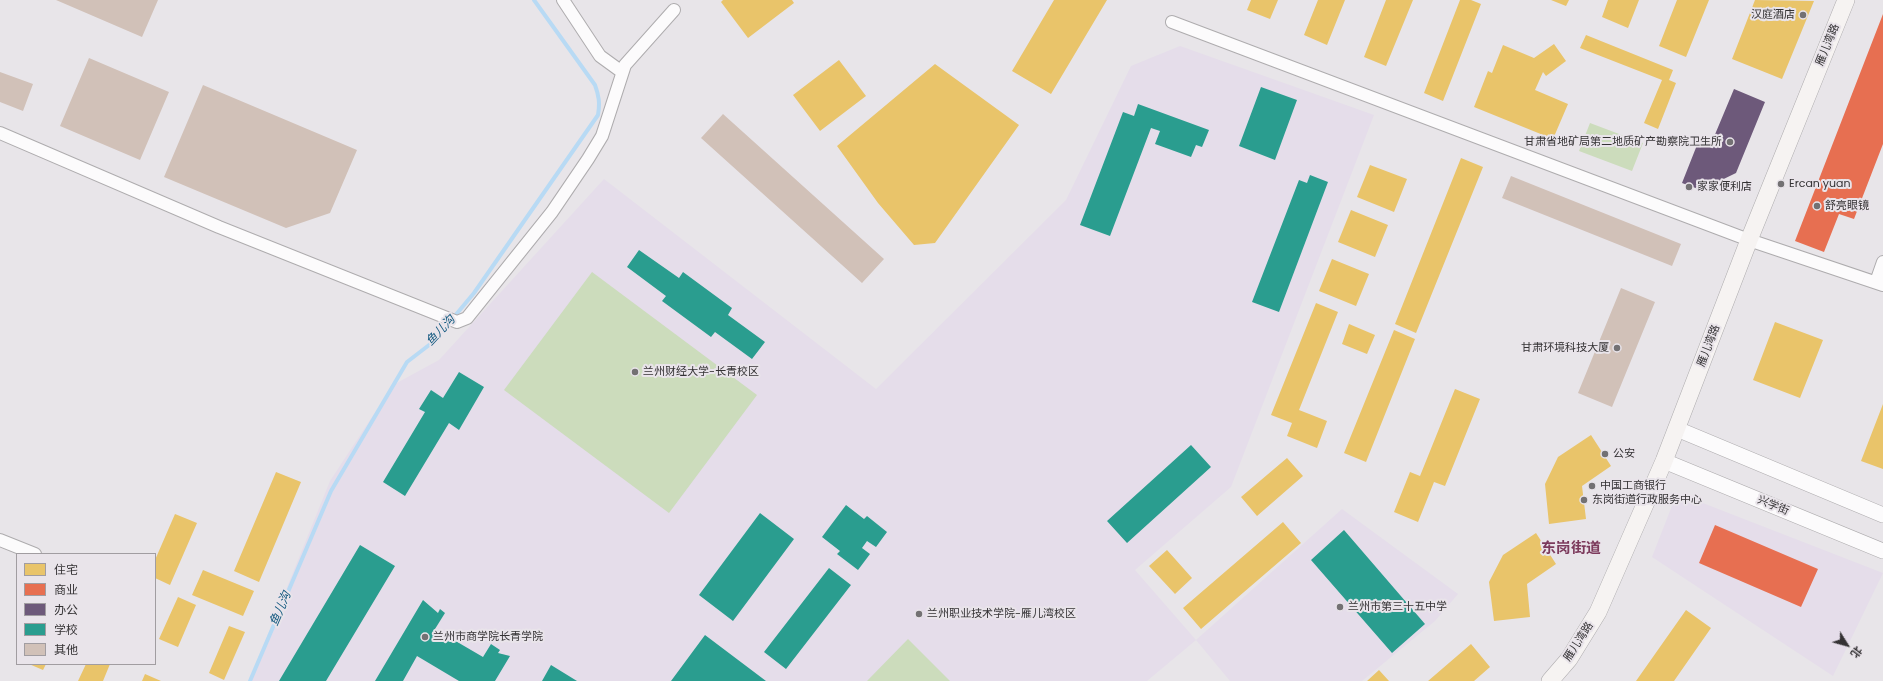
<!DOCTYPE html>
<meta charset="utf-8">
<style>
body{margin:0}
#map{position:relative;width:1883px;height:681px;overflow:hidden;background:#e8e5e9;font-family:Poppins,"Noto Sans SC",sans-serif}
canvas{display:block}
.legend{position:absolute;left:16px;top:553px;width:140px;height:112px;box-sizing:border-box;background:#e9e4ea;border:1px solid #a19da1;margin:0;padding:5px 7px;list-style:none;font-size:12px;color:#343234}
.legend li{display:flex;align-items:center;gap:8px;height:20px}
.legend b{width:20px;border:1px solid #a19da1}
.north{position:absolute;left:1827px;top:625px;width:40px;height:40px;-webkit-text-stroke:3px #e9e4ea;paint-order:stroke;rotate:127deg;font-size:11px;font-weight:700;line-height:16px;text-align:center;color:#343234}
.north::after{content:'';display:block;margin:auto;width:14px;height:18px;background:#343234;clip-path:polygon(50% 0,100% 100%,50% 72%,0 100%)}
</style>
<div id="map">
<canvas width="1883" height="681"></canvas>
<ul class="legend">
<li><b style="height:11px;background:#e9c46a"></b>住宅</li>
<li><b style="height:11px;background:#e76f51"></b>商业</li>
<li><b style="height:11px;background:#6d597a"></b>办公</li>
<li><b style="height:11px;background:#2a9d8f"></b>学校</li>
<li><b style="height:11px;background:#d1c1b8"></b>其他</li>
</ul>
<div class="north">北</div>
</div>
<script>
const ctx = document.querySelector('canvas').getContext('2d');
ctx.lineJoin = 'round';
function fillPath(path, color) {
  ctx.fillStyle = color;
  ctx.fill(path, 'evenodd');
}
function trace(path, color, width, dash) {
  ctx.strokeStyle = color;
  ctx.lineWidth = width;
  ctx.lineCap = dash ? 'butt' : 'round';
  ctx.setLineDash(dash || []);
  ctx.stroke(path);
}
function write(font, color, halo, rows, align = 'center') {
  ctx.font = font + ' Poppins,"Noto Sans SC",sans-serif';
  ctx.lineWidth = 4;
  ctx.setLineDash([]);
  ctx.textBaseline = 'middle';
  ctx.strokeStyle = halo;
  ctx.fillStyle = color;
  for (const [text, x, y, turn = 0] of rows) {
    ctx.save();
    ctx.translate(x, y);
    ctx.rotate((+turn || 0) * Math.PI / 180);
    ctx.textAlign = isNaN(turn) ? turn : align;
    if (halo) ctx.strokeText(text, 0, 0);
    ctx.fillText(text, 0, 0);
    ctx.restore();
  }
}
const commercial = new Path2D(`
 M1180,46L1374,115L1231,487L1135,570L1196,640L1342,509L1458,594L1435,621L1362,681H1230L1196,640L1147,681H249L330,481L393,385L439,360L604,179L876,389L1066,200L1131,66Z
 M1677,493L1883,573L1833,676L1652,557Z`);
const green = new Path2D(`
 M1590,123L1643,143L1632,171L1579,151Z
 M592,272L757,395L669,513L504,390Z
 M908,639L950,681H867Z`);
const homes = new Path2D(`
 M723,0H792L794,3L748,38L721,2Z
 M1054,0H1107L1051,94L1012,71Z
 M1251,0H1278L1270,19L1247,10Z
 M1318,0H1345L1327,45L1304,35Z
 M1386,0H1413L1386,66L1364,57Z
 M1460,0H1471L1481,4L1443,101L1424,93Z
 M1551,0H1569L1566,6Z
 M1608,0H1639L1628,28L1602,17Z
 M1677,0H1709L1686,57L1659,46Z
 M1755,0L1814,1L1782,79L1732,59Z
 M1586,35L1673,70L1669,80L1676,83L1658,129L1644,123L1662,80L1580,48Z
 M1554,44L1566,61L1546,76L1543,72L1535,90L1568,104L1553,139L1474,107L1488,71L1492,73L1503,45L1534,58Z
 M839,60L866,96L820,131L793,95Z
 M935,64L1019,125L935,243L914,245L878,203L837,146Z
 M1461,158L1483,167L1416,333L1395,324Z
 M1370,165L1407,179L1394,212L1357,197Z
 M1351,210L1388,225L1375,257L1338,242Z
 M1332,259L1369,274L1356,306L1319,291Z
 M1316,303L1338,312L1299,410L1327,421L1317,448L1287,436L1292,423L1271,415Z
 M1775,322L1823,340L1800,398L1753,380Z
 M1349,324L1375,335L1367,354L1342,344Z
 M1394,330L1415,339L1366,462L1344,453Z
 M1455,389L1480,399L1445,486L1434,482L1418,522L1394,512L1410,472L1420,476Z
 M1883,404V469L1861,461Z
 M1591,435L1611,466L1582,486L1586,519L1549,524L1545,484L1558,457Z
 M1287,458L1303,476L1257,516L1241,497Z
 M276,472L301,482L259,582L234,571Z
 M175,514L197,523L170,585L155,578V560Z
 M1283,522L1301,543L1201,629L1183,608Z
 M1536,533L1556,564L1527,584L1530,617L1494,621L1489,582L1503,555Z
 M1167,550L1192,578L1175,594L1149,566Z
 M203,570L254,591L243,616L192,595Z
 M178,597L196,605L178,647L159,639Z
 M1686,610L1711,628L1674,681H1636Z
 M229,626L245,632L224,680L209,673Z
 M1471,644L1490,667L1474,681H1428Z
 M29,664H46L43,670Z
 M86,664H110L103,681H78Z
 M1379,670L1389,681H1367Z
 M145,674L161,681H142Z`);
const shops = new Path2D(`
 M1883,14V144L1854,219L1839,214L1824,252L1795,241Z
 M1715,525L1818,569L1801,607L1699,563Z`);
const offices = new Path2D(`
 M1734,89L1765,102L1736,173L1701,190L1682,183L1699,140L1711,144Z`);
const schools = new Path2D(`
 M1261,87L1297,100L1275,160L1239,146Z
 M1138,104L1209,130L1202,147L1196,145L1191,157L1155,144L1160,131L1151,128L1110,236L1080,225L1123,112L1134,116Z
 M1310,175L1328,182L1279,312L1252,302L1299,180L1307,183Z
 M639,250L679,278L683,272L732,308L728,315L765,342L752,359L715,332L711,337L662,301L666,296L627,267Z
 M459,372L484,387L459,430L449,423L405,496L383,482L425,412L419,409L431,390L443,398Z
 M1191,445L1211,467L1127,543L1107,521Z
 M846,505L864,519L867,516L887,532L876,547L867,541L862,548L870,554L858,570L837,554L840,551L822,537Z
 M760,513L794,539L733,621L699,595Z
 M1344,530L1425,624L1392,653L1311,560Z
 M360,545L395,566L326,681H279Z
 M829,568L851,585L786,669L764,652Z
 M423,600L438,613L440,609L445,613L435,629L483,657L491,644L500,650L498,653L510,656L495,681H459L417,656L403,681H375Z
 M705,635L766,681H671Z
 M551,665L577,681H542Z`);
const stream = new Path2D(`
 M250,681L331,491L407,362L433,342L474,293L598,115C600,103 599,96 595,85L534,0`);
const building = new Path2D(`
 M56,0H158L142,37Z
 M89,58L169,92L140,160L60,126Z
 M0,72L33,84L23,111L0,102Z
 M203,85L357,150L330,213L286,228L164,177Z
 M723,114L884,259L862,283L701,138Z
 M1511,176L1681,244L1672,266L1502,198Z
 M1621,288L1655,302L1612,407L1578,393Z`);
const minor = new Path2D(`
 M563,0L600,56L622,72
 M1172,22L1749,240L1883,285
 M0,133L219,227L457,322L467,318L552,212L588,159L602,136L625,65L674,10
 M1876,282L1883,262
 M0,540L35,554`);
const tertiary = new Path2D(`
 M1677,429L1883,515
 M1664,461L1883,551`);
const secondary = new Path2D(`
 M1550,681L1569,659L1598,612L1664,461L1749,240L1846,0`);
const markers = [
 [1803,15,4,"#737173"],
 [1730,142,4,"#737173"],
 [1781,184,4,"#737173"],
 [1689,187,4,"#737173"],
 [1817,206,4,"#737173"],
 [1617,348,4,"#737173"],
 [635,372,4,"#737173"],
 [1605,454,4,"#737173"],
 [1592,486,4,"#737173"],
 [1584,500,4,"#737173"],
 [1340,607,4,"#737173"],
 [919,614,4,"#737173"],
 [425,637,4,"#737173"]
];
const poiNames = [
 ["汉庭酒店",1795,15,"right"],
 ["甘肃省地矿局第二地质矿产勘察院卫生所",1722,142,"right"],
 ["Ercan yuan",1789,184],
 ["家家便利店",1697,187],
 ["舒亮眼镜",1825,206],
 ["甘肃环境科技大厦",1609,348,"right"],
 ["兰州财经大学-长青校区",643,372],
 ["公安",1613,454],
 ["中国工商银行",1600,486],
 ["东岗街道行政服务中心",1592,500],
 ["兰州市第三十五中学",1348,607],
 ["兰州职业技术学院-雁儿湾校区",927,614],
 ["兰州市商学院长青学院",433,637]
];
const streetNames = [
 ["雁儿湾路",1828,45,-68],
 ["雁儿湾路",1709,346,-69],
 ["兴学街",1773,506,22],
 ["雁儿湾路",1579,642,-57]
];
const waterNames = [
 ["鱼儿沟",441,331,-47],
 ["鱼儿沟",281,609,-67]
];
const districtNames = [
 ["东岗街道",1571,549]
];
fillPath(commercial, '#e5ddea');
fillPath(green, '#ccdcbc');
fillPath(homes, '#e9c46a');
fillPath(shops, '#e76f51');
fillPath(offices, '#6d597a');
fillPath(schools, '#2a9d8f');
trace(stream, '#b8daf4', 4);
fillPath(building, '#d1c1b8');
trace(minor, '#aeacae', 14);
trace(tertiary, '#aeacae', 16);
trace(secondary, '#aeacae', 18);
trace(minor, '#fcfbfc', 12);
trace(tertiary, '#fcfbfc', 15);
trace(secondary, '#f6f3f2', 17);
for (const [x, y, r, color] of markers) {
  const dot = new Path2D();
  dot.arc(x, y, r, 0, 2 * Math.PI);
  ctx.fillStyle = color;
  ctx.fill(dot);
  trace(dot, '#e9e4ea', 1.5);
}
write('11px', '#343234', '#e9e4ea', poiNames, 'left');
write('11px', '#343234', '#e9e4ea', streetNames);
write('italic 12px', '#12597f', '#e9e4ea', waterNames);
write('bold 15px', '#7c3a5c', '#e9e4ea', districtNames);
</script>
